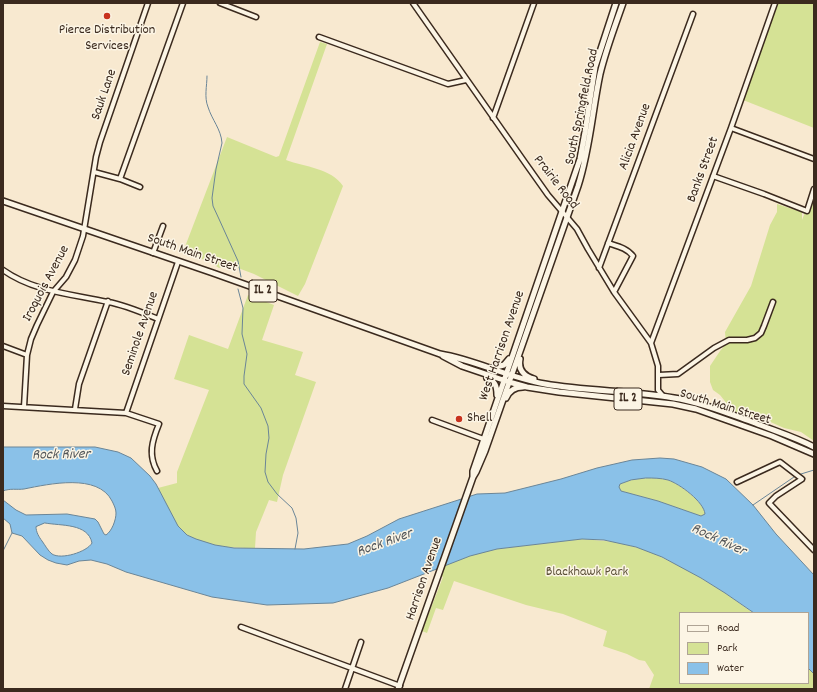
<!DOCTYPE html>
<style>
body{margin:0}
#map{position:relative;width:817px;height:692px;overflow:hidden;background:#f8e9d0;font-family:Dekko,sans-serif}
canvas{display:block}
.frame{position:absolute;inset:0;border:4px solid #3b2a1e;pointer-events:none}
.legend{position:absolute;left:679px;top:612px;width:130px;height:72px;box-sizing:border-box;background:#fcf5e5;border:1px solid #afa495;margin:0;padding:5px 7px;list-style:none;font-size:12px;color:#3b2a1e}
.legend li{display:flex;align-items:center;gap:8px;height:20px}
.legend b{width:20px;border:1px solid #afa495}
</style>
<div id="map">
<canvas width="817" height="692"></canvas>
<div class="frame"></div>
<ul class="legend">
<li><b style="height:5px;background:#fcf5e5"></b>Road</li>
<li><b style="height:11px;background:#d5e295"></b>Park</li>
<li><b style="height:11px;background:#8ac1e8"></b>Water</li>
</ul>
</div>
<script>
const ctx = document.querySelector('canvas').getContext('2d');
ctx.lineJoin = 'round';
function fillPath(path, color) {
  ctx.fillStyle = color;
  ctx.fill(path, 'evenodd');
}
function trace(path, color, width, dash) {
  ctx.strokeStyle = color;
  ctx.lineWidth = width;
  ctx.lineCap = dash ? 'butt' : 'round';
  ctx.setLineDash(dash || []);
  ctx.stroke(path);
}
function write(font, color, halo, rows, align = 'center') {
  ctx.font = font + ' Dekko,sans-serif';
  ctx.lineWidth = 3;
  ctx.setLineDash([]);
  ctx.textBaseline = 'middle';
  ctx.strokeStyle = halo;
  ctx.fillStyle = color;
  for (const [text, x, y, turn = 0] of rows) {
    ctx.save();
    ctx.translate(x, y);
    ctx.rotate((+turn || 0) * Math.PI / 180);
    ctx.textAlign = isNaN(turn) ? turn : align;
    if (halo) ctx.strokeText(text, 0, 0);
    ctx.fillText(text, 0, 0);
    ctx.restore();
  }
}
const green = new Path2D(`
 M778,3H814V128L743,100Z
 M320,42L327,44L286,160C305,167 331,168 343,186L305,284L298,296L254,274L230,265L219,268L210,262L183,252L227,137L276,157L279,156Z
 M813,199L814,200V441L801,432L784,428L757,416H745L732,410L720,395L713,390L710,382V366L720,351L726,344L725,332L751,286L770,225L777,212V204L802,212V220L805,212L810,210Z
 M248,295L274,305L262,340L303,352L295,375L316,382L283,475L277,502L269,500L256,532L255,548C229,548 197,547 178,527C169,516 164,500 158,488L177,483V472L182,459L209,390L174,379L189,335L228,349Z
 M646,478C653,478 661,478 668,480C679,484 704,502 705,514L701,516L658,501L621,491L619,488L620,484L631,480Z
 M582,539L616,542L646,550L686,569L725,593L753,613H680V683H808V668L814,674V689H649L654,675L645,661L639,660L627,654L603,646L607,631L563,614L526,605L454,581L443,610L436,608L427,633L422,631L443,577L441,576L444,565L481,552L497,549Z`);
const water = new Path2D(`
 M3,447H95L118,452L131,458L150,476L156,484L178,526L187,535L196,539L215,545L234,548L304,549L348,544L367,536L399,519L477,494L505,493L561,479L597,468L632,460L660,458L674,459L702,467L726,479L753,505L776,534L814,575V674L808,668V613H754L725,593L701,578L662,557L636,547L604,540L582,539L497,549L470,556L388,588L333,603L267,605L212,597L126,572L107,564L91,560L79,561L67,565L56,563L48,560L40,555L22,536L12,533L10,524L3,518V500L16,510L26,515L67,514L95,519L98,522L104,534L106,535C112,531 116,520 116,513C116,509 114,505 112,501C98,473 49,484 24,489C17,490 10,488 3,491ZM646,478C653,478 661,478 668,480C680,484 704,502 705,514L701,516L658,501L621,491L619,487L620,484L631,480ZM45,523C61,526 88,523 92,543C87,552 61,560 52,554C48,551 45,545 42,541C39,537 36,532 36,527Z`);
const stream = new Path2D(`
 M207,76C207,86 204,97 208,107C212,120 221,129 222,143L216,169L212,198L213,206L219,219L238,261L241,277
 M238,289L243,308L242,334L247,354L244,376V384L261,408L268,426L269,438L266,454L265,472L268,482L277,494L292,508L296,518L298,533L295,549
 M801,474L814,470
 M753,505L794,477
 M3,551L12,533`);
const minor = new Path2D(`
 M220,3L256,17
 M413,3L526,164L548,195L577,229L588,249L614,292L651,343L658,366V390L663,396
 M319,37L448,84L466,80
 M493,118L534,3
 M731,128L814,159
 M94,172L120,179L140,187
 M713,176L764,194L807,211L814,189
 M120,179L183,3
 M608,243C617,246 627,248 633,256L614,292
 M153,253L163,226
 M599,268L693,14
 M3,270C34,292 72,294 108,302C125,305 141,312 158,319
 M651,343L731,128L775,3
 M3,346L27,355
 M659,375L678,374L714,348L729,340H747L755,338L761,333L764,326L773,302
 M3,406L126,413L159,424C152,441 148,455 157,471
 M24,407L27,355L31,339L37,325L53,292L66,277L75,260L83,236L96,157L100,142L148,3
 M75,409L79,384L108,301
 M126,413L178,262
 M432,420L486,440
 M737,482L780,462L802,479L776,496L769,503L814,550
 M241,627L400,686
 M345,689L361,642`);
const major = new Path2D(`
 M3,201L213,273L440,354C476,360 509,378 545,384C589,392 636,390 680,399C706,404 730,414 755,423C775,431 795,437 814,447
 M443,356L462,366L509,382L527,387L559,392L673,404L696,409L772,436L814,454
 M520,359C518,369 523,376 534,379
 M492,368L504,365L509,359
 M487,378C495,381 497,386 497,395
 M506,398C509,391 515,387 523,387
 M473,477V471L580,159L585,132L595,67L616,3
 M398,689L473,477L476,472L485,451L578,186C590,149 592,112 600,74C606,49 615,26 623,3`);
const markers = [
 [107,16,4,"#c8321e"],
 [459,419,4,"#c8321e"]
];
const shields = [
 [263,291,28],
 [628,399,28]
];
const shieldNames = [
 ["IL 2",263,291],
 ["IL 2",628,399]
];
const poiNames = [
 ["Pierce Distribution",107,31],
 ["Services",107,47],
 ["Shell",467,419,"left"]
];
const streetNames = [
 ["Sauk Lane",105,95,-71],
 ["South Springfield Road",583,107,-78],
 ["Alicia Avenue",636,137,-70],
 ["Banks Street",704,170,-70],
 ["Prairie Road",555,183,52],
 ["South Main Street",192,254,19],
 ["Iroquois Avenue",47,284,-62],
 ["Seminole Avenue",141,334,-71],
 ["West Harrison Avenue",503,346,-71],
 ["South Main Street",725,408,17],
 ["Harrison Avenue",425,579,-71]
];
const parkNames = [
 ["Blackhawk Park",587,573]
];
const waterNames = [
 ["Rock River",61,456,-1],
 ["Rock River",718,541,25],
 ["Rock River",385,544,-20]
];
fillPath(green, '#d5e295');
fillPath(water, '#8ac1e8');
trace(water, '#6a8597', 1);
trace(stream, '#6a8597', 1);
trace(minor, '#3b2a1e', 7);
trace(major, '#3b2a1e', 8);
trace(minor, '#fcf5e5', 4);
trace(major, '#fcf5e5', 5);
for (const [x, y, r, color] of markers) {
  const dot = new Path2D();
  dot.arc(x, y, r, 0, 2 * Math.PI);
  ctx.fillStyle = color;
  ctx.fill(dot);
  trace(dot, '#fcf5e5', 1.5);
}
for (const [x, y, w] of shields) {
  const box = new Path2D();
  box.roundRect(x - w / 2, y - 11, w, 22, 3);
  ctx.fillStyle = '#fcf5e5';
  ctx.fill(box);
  trace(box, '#3b2a1e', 1);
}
write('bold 13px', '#3b2a1e', null, shieldNames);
write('14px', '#3b2a1e', '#fcf5e5', poiNames);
write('14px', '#3b2a1e', '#fcf5e5', streetNames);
write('14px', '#5a4f36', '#fcf5e5', parkNames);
write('italic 15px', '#53575b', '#fcf5e5', waterNames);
</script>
